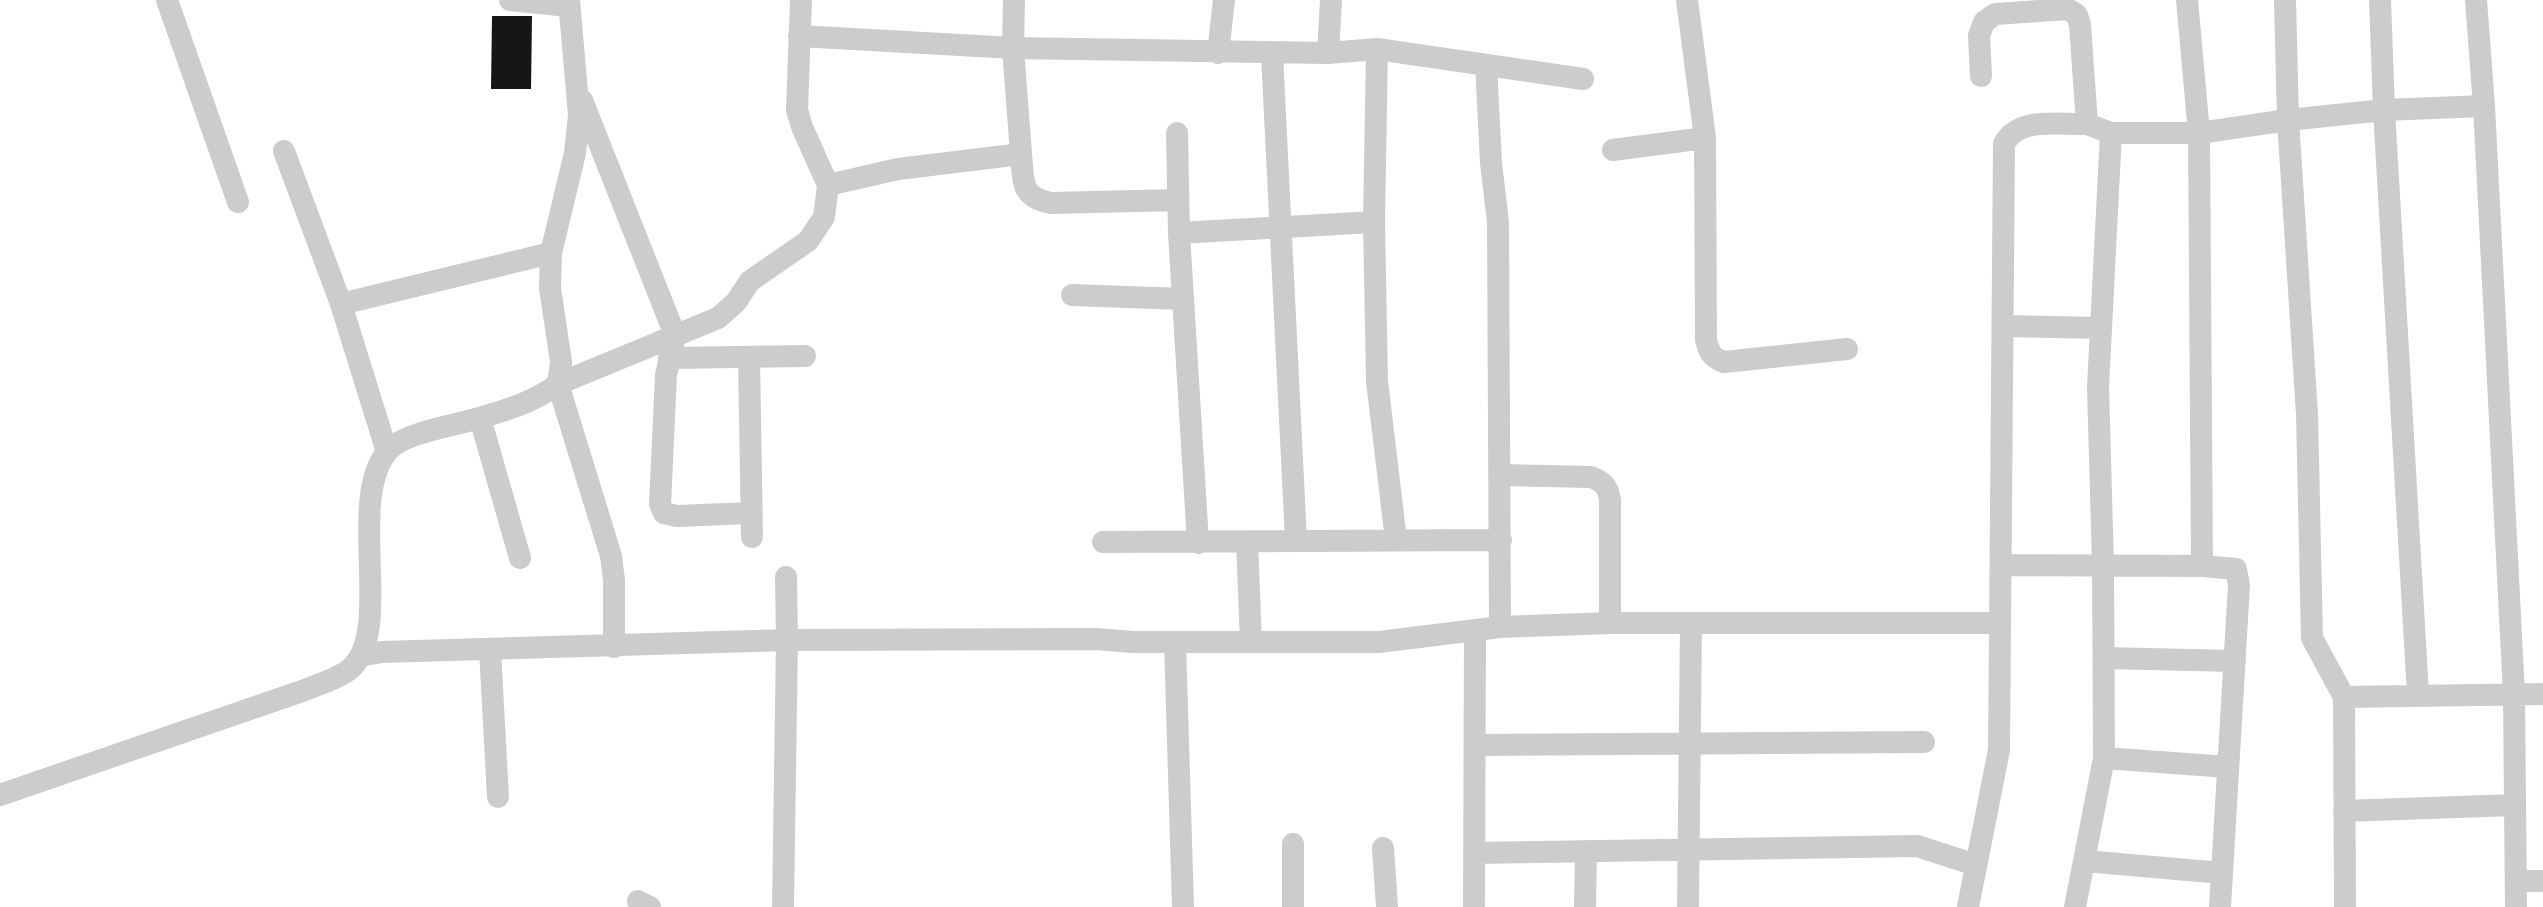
<!DOCTYPE html>
<style>
body{margin:0}
canvas{display:block;background:#fff}
</style>
<canvas width="2543" height="907"></canvas>
<script>
const ctx = document.querySelector('canvas').getContext('2d');
ctx.lineJoin = 'round';
function fillPath(path, color) {
  ctx.fillStyle = color;
  ctx.fill(path, 'evenodd');
}
function trace(path, color, width, dash) {
  ctx.strokeStyle = color;
  ctx.lineWidth = width;
  ctx.lineCap = dash ? 'butt' : 'round';
  ctx.setLineDash(dash || []);
  ctx.stroke(path);
}
const building = new Path2D(`
 M492,16H532L531,89H491Z`);
const minor = new Path2D(`
 M167,0L238,202
 M510,0L568,6
 M801,0L797,110L802,127L828,185
 M1014,0L1013,48L1021,154
 M1331,0L1328,53L1377,49L1583,79
 M1687,0L1705,138L1706,340C1709,352 1712,358 1724,362L1847,349
 M2187,0L2199,133L2202,566
 M2285,0L2288,120L2307,414L2312,638L2344,697L2345,907
 M2380,0L2384,110L2418,694
 M2476,0L2484,106L2514,694L2516,907
 M799,36L1013,48L1328,53
 M1377,49L1374,222L1377,381L1396,540
 M1218,53L1224,0
 M1272,54L1296,540
 M1486,65L1491,163L1498,222L1500,627
 M1981,76L1979,36L1984,22L1995,14L2068,9L2077,15L2080,25L2087,124L2111,133H2199L2288,120L2384,110L2484,106
 M582,100L675,335L666,375L660,504L664,513L677,516L751,513
 M1177,133L1179,233L1198,543
 M1613,150L1705,138
 M284,151L341,304L387,452
 M1179,233L1374,222
 M1072,295L1183,299
 M341,304L551,253
 M2003,326L2101,328
 M669,358L805,356
 M749,358L752,537
 M480,418L520,558
 M1500,475L1591,477C1604,482 1608,487 1610,500V623
 M1103,542L1501,540
 M1247,542L1251,642
 M2001,565L2202,566L2236,569L2239,585L2220,907
 M786,577L787,640L1096,639L1133,642H1379L1500,627L1610,623H2000
 M1175,642L1183,907
 M614,647V580L611,556L558,384L718,318L736,302L750,281L808,241L824,217L828,185L898,169L1021,154C1024,182 1020,197 1051,203L1178,200
 M490,650L498,797
 M362,655L382,652L787,640L783,907
 M2104,658L2235,661
 M2344,697L2543,694
 M1475,745L1924,742
 M2104,758L2228,767
 M0,795L305,690C319,684 338,679 350,669C394,632 347,504 386,453C402,432 454,426 479,418C507,410 534,402 558,384L561,362L550,288L551,253L575,153L579,115L569,0
 M2344,811L2515,805
 M1383,848L1387,907
 M1474,853L1917,846L1976,865
 M2085,861L2222,873
 M2516,881H2543
 M638,901L650,907
 M1293,907V844
 M1474,907L1475,630
 M1585,907L1586,851
 M1688,907L1691,623
 M1968,907L1999,750L2004,144C2018,116 2060,125 2087,124
 M2075,907L2104,758L2103,565L2098,387L2111,133`);
fillPath(building, '#161616');
trace(minor, '#ccc', 22);
</script>
